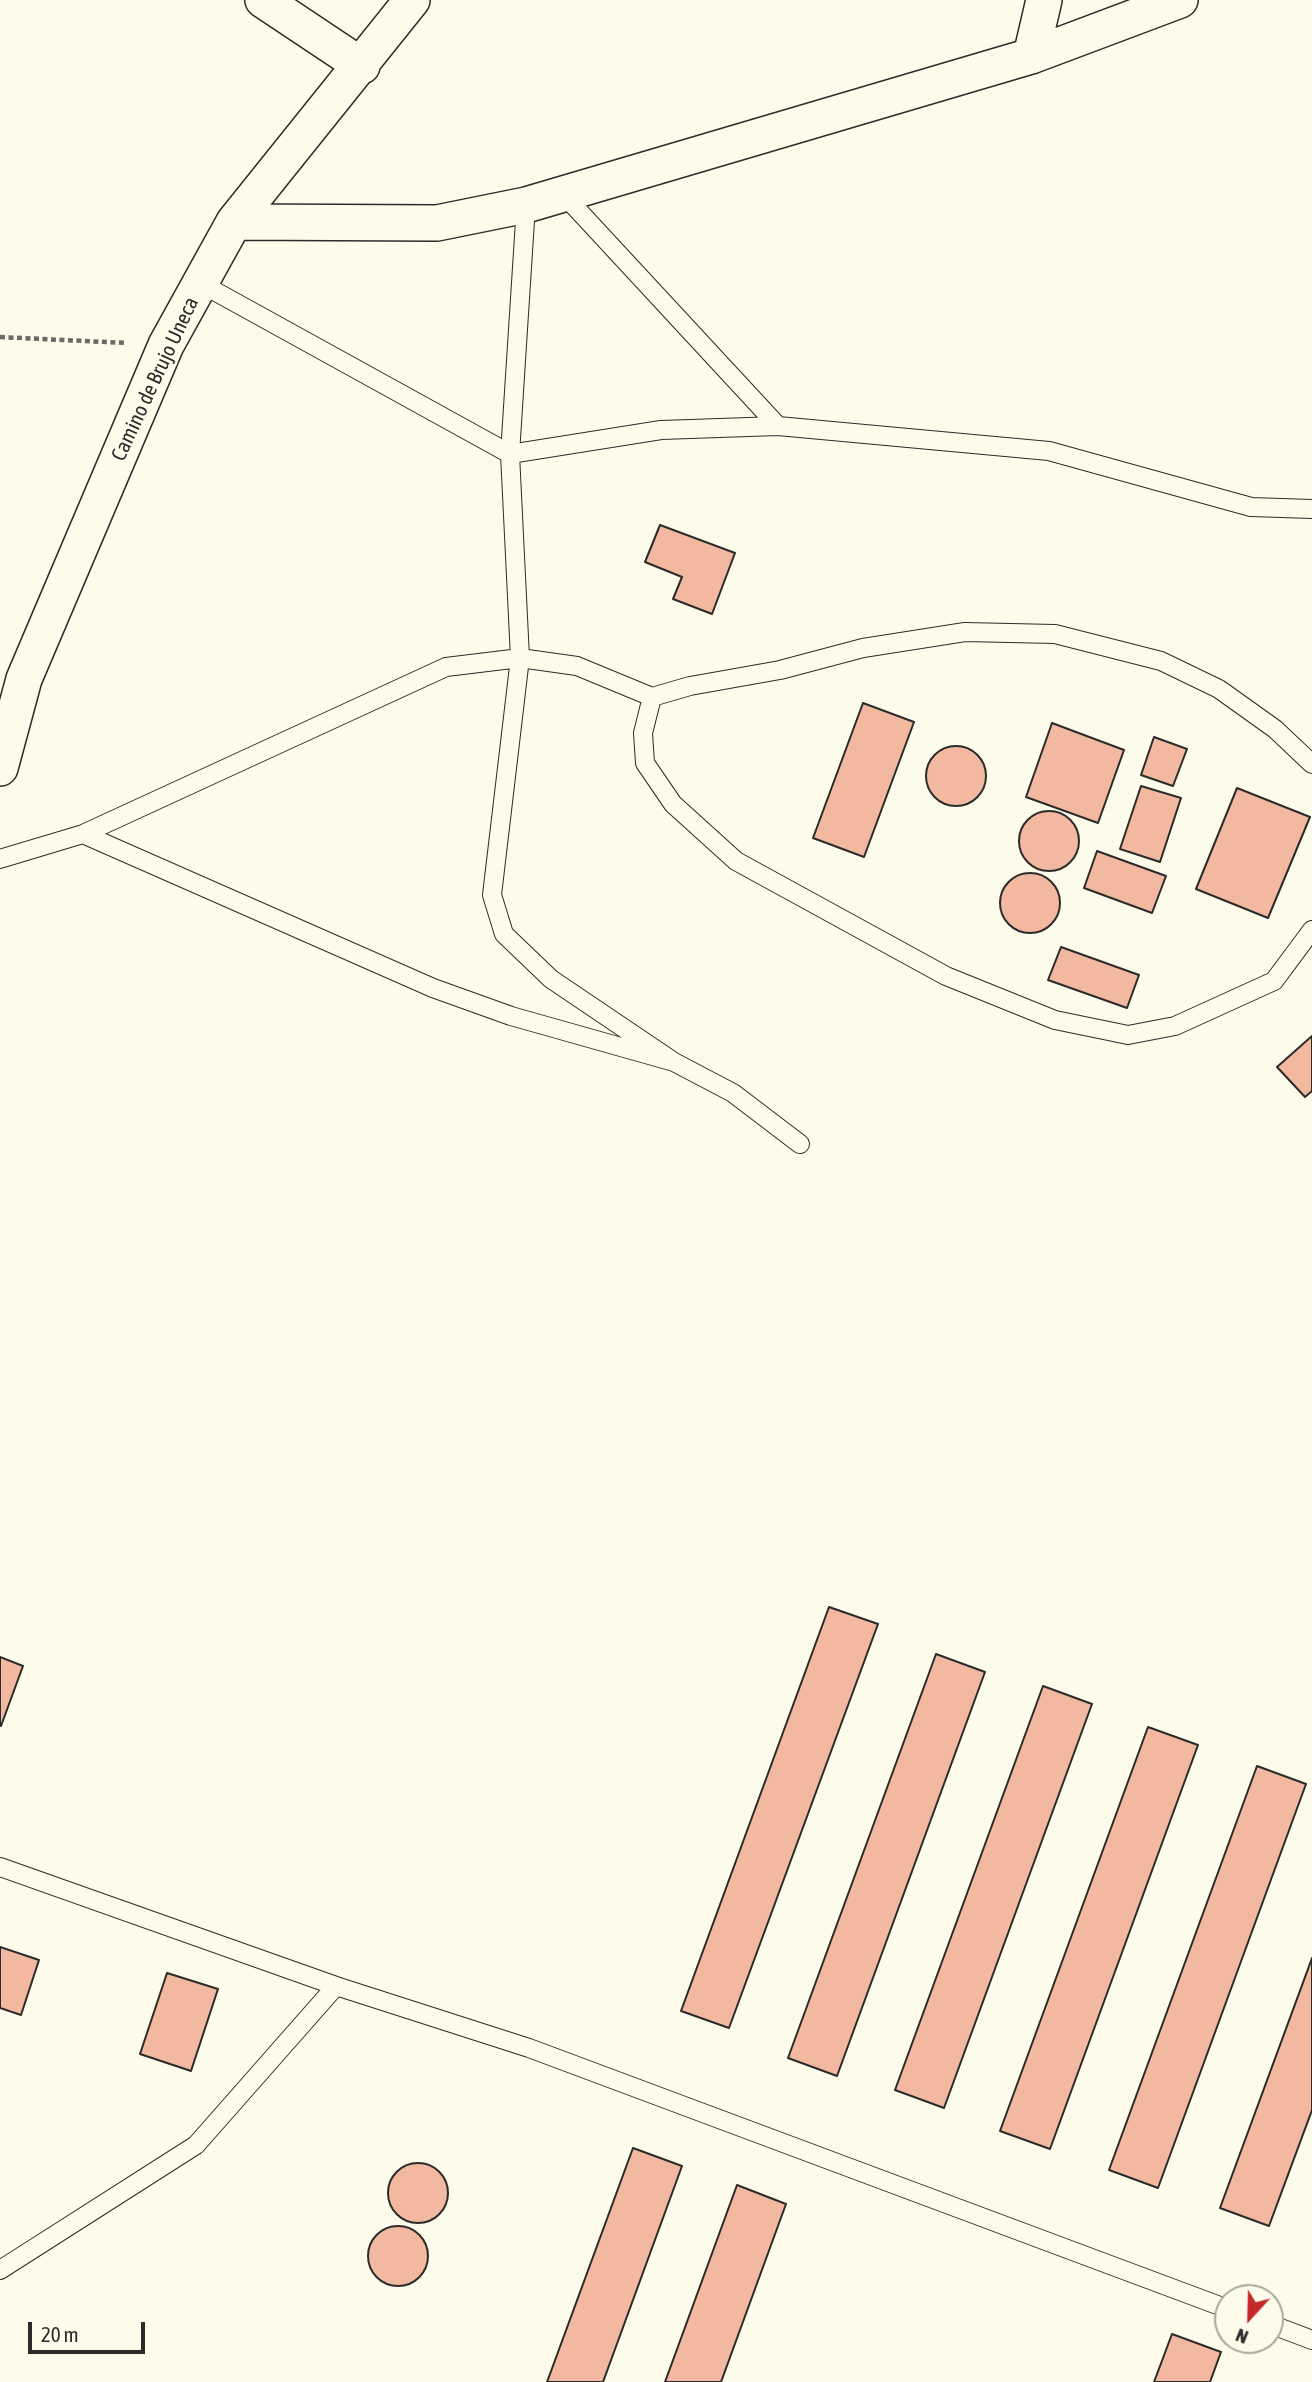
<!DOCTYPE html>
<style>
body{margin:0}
#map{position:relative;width:1312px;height:2382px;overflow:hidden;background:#fdfbea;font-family:"Asap Condensed",sans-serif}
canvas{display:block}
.north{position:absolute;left:1214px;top:2284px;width:70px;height:70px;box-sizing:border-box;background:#fdfbea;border:2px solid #a9a89e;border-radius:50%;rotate:202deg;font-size:19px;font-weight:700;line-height:28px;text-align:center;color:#2b2b2b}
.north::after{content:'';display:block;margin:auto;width:24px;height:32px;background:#c62828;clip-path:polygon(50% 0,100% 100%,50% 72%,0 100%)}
.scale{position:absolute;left:28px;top:2322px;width:117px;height:32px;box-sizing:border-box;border:4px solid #2b2b2b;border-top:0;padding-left:9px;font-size:21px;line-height:24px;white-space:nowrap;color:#2b2b2b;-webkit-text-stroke:5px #fdfbea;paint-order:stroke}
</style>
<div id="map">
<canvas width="1312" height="2382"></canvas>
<div class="north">N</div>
<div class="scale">20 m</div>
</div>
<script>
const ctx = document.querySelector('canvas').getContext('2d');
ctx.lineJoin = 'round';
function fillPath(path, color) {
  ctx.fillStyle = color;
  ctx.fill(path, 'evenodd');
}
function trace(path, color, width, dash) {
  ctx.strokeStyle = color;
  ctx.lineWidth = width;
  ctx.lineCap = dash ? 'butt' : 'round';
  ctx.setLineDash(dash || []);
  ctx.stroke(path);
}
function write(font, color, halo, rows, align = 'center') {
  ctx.font = font + ' "Asap Condensed",sans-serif';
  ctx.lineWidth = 5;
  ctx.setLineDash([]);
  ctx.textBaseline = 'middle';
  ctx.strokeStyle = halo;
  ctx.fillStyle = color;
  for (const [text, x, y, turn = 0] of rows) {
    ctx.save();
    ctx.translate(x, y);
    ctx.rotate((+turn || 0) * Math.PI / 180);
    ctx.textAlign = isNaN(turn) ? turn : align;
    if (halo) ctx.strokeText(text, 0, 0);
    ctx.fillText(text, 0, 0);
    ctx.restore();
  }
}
const building = new Path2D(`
 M660,525L735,553L712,614L673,599L682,577L645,562Z
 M863,703L914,722L864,857L813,838Z
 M1052,723L1124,750L1098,823L1026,797Z
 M1154,737L1187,749L1173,786L1141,775Z
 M926 776a30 30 0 1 1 60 0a30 30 0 1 1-60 0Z
 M1141,786L1181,798L1160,862L1120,849Z
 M1237,788L1310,817L1268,918L1196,889Z
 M1019 841a30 30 0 1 1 60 0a30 30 0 1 1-60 0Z
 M1097,851L1166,876L1152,913L1084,888Z
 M1000 903a30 30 0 1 1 60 0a30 30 0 1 1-60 0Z
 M1061,947L1139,975L1127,1008L1048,980Z
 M1312,1036V1091L1305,1097L1277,1067Z
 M829,1607L878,1624L729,2028L681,2011Z
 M936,1654L985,1672L837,2076L788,2058Z
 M0,1657L23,1666L1,1726H0Z
 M1043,1686L1092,1704L944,2108L895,2090Z
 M1148,1727L1198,1745L1050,2149L1000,2131Z
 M1257,1766L1306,1784L1158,2188L1109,2170Z
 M0,1947L39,1960L21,2015L0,2008Z
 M1312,1958V2110L1269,2226L1220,2208Z
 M167,1973L218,1989L191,2071L140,2054Z
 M633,2148L682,2166L603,2382H547Z
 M388 2193a30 30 0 1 1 60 0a30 30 0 1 1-60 0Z
 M737,2185L786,2204L721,2382H665Z
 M368 2256a30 30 0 1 1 60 0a30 30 0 1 1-60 0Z
 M1172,2334L1221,2352L1210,2382H1154Z`);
const path = new Path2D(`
 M0,337L127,343`);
const lane = new Path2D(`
 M563,194L778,426
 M526,205L510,454L520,658L492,895L504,934L551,979L674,1062
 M200,283L510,454L661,430L778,426L1049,451L1251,507L1312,509
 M652,697L643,733L645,763L673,804L736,861L946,976L1055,1020L1128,1035L1175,1026L1274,981L1312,930
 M83,834L433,988L511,1016L674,1062L733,1093L800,1144
 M0,859L83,834L446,667L520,658L577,666L652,697L690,686L780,670L863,648L965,632L1055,634L1161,661L1219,689L1275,729L1312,764
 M0,1867L336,1986L529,2048L1228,2309
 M0,2270L196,2145L336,1986
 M1270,2324L1312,2340`);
const street = new Path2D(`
 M263,0L362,66
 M1031,56L1044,0
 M234,222L437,223L526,205L1031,56L1180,0
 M0,768L24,679L166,345L234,222L412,0`);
const streetNames = [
 ["Camino de Brujo Uneca",155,379,-65]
];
fillPath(building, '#f2b8a0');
trace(building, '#2b2b2b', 2);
trace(lane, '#2b2b2b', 20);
trace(street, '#2b2b2b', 38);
trace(path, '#6a6964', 4.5, [5, 3.5]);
trace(lane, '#fdfbea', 18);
trace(street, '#fdfbea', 35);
write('21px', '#2b2b2b', '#fdfbea', streetNames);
</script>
